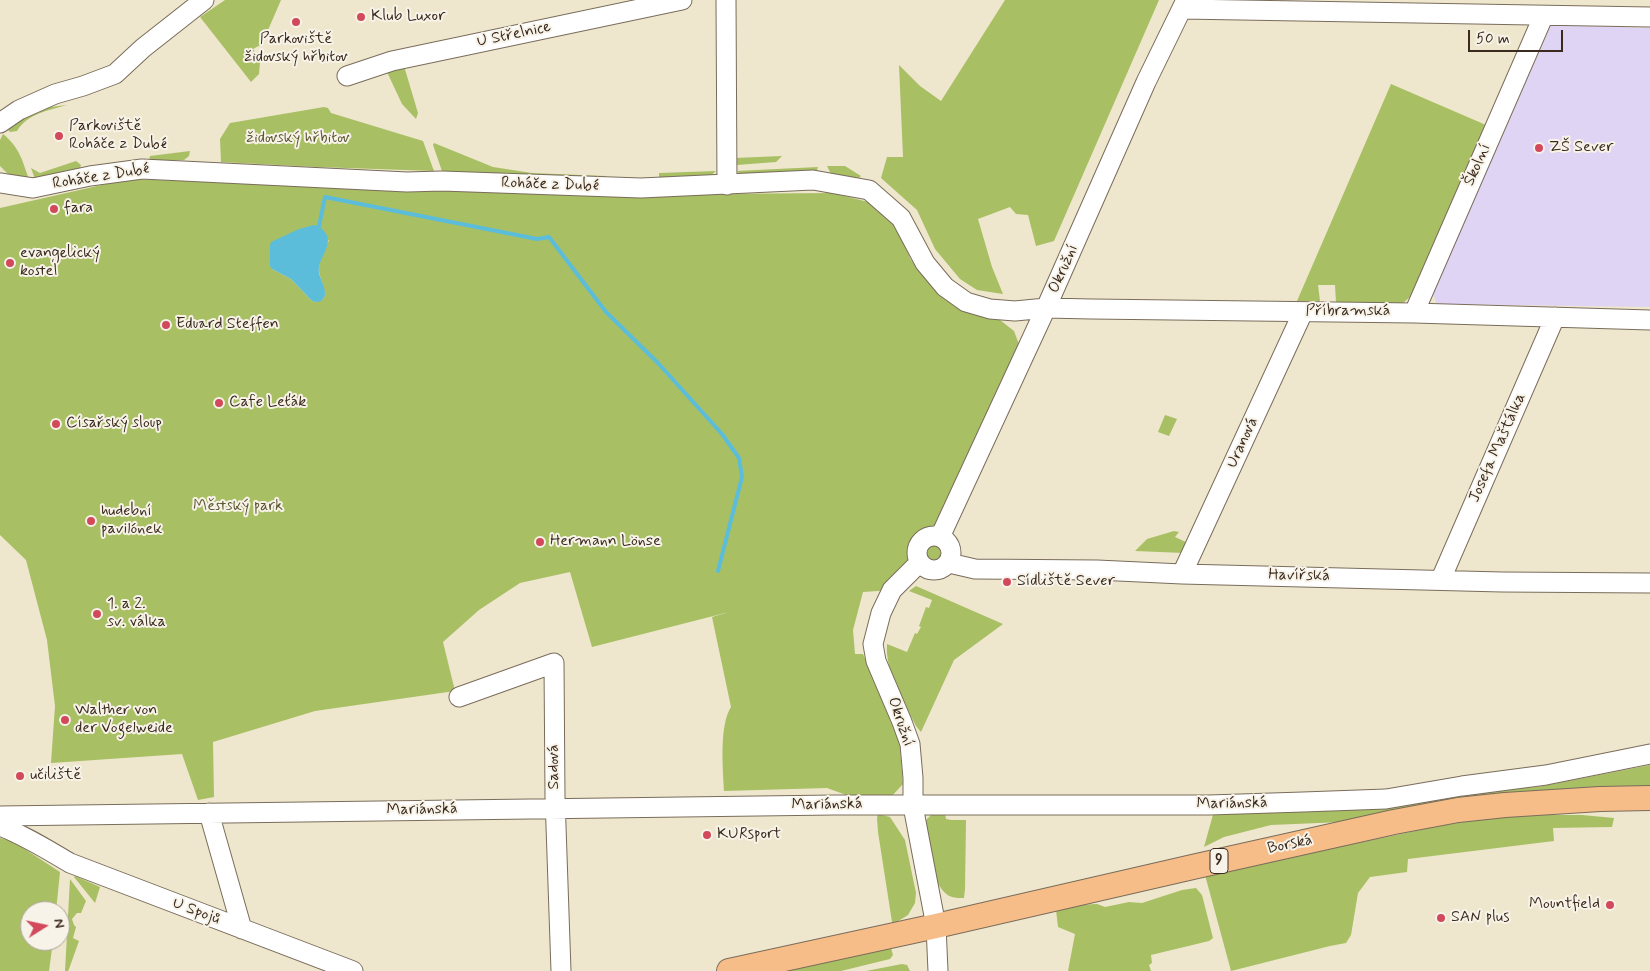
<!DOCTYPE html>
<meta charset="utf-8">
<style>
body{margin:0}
#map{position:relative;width:1650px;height:971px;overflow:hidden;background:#eee7cd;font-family:Mynerve,sans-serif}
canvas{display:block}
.north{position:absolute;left:20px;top:901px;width:50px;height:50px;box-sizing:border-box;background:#f7f3e8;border:1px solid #aca397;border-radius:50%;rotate:80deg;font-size:14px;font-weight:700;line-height:20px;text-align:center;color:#3b2a1e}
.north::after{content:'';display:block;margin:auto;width:18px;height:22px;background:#d1495b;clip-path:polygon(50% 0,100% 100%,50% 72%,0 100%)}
.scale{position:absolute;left:1468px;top:30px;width:95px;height:22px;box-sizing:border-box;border:2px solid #3b2a1e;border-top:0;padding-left:6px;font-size:15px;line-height:18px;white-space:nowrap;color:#3b2a1e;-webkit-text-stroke:4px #f7f3e8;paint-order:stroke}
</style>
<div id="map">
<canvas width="1650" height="971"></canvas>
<div class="north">N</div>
<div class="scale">50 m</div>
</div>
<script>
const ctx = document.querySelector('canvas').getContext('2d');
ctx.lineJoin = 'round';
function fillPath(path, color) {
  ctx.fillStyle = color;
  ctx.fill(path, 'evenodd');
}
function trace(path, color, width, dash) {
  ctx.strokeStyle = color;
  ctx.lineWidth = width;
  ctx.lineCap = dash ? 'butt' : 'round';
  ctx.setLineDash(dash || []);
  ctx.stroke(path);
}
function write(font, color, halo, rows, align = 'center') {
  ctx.font = font + ' Mynerve,sans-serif';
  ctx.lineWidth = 4;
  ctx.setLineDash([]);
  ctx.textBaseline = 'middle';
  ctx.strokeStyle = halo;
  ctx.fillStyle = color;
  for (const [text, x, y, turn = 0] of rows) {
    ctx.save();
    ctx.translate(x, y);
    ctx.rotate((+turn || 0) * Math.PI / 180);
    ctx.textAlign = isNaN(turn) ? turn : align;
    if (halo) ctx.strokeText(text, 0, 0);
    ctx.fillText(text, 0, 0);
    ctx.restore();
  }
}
const built = new Path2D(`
 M1551,25L1650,28V307L1437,304L1433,294Z`);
const green = new Path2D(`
 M225,0H281L262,44L253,49L260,62L259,74L251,82L200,17Z
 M1005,0H1159L1054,241L1036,246L1028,215L1016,214L1010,207L978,219L992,267L1003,294L977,290L960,279L935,249L917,210L881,178L887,157H903L899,65L920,86L941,101Z
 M404,66L418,113L416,119L402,104L387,72Z
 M1391,84L1486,125L1411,296L1403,303L1398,304L1336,303L1335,285H1318L1320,301H1297Z
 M67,105C48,111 28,113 17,131L10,132L7,129L34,109Z
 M324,107L328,108L331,113L423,141L434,171L317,167L221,162L220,139L230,123Z
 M3,134C20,148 22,160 29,179L8,174L0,166V140Z
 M434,143L493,167L532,173L605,176L607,178L443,174L433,145Z
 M190,151L189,156L184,160H149L150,156Z
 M782,156L776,162L737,165L735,158Z
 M76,161L81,165L79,171L35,179L31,168L40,173Z
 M827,166H845L861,176L859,178L831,174Z
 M818,167L816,174L743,176L736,171Z
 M716,171L708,178L659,181V173Z
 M128,179L580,195L833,193L872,203L897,228L911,260L936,291L960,309L1000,320L1014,331L1020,347L940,537C921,536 915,545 919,563L892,590L863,592L853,630L855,654H863L899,736L903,784L891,797L849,796L827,788L724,791C723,768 719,726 731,707L712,617L729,612L592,647L570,572L520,583L479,610L443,642L455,691L315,711L213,742L214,797L198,800L182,754L51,763L55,706L47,640L26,560L0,535V208ZM329,240C325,249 320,258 319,267C317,279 337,304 312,301L291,279L272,269Z
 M1165,415L1177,419L1169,436L1158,432Z
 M1174,531L1179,532L1175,537L1188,543L1184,553L1135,551L1147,539Z
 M925 554a9 9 0 1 1 18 0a9 9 0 1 1-18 0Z
 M916,586L1003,624L954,660L921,732L916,726C904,701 885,673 887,644L907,652L915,633L917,634L921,627L919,626L926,607L929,608L932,600L909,591Z
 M1650,765V790L1523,791L1342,822L1271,825L1224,837L1204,847L1214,811L1537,787Z
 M945,813L946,819L951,820H966L965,889L964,898C960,898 955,898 952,897C932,891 928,846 924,828L926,820L932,814Z
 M878,814L890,817L905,840L916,893L915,903L908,915L895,923L892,922L878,832L877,818Z
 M1548,815H1582L1614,818L1612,827L1553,828L1554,841L1408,859L1407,872L1370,877L1358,893L1351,935L1346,943L1330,946L1231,971L1205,875L1434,827L1499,816Z
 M0,838L14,842L60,872L56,911H30V941H53L49,971H0Z
 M75,876L100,887L95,903L74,877Z
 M70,879L86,901L81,913H77L72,919L74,925L76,927L73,938L79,941L69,969L68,971H65Z
 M1196,888L1202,895L1213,938L1209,941L1151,955L1152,963L1149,965L1151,971H1068L1075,934L1058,927L1056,910L1075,905L1097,904L1105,907L1129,902L1142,903L1182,890Z
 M891,948L893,955L890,959L841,971H786Z
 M902,964L907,965L910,971H866Z`);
const water = new Path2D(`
 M314,225C320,226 321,228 324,231C336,244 317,258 319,272C320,280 329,293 323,299C320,303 316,302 312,301L291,279L272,269L270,266V246L271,242L299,229Z`);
const stream = new Path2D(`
 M316,230L319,226L325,197L537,239L549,237L606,312L658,363L722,434L739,458L742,477L718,571`);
const minor = new Path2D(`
 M726,0L727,185
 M1182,9L1650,17
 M347,76L392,61L682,0
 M0,123L19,110L55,94L83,86L115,74L143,48L204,0
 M0,183L33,188L90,176L142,169L407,182L442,181L641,188L813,180L869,190L901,218L925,263L945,287L966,302L990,309L1015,311L1046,308L1092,309L1414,313L1650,320
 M1414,313L1543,17
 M917 553a17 17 0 1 1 34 0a17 17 0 1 1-34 0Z
 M940,537L1046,308L1146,82L1186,0
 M919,563L892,590L881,613L873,644L876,661L902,722L910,744L913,778V806L936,926L938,971
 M949,563L975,569L1097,570L1182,574L1502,582L1650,583
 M1182,574L1303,312
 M1441,579L1555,317
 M459,697L554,663L555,797L561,971
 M209,813L242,929
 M0,816L834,805H1209L1303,802L1386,799L1462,786L1546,775L1650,754
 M0,826C26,836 46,849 70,863L353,971`);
const major = new Path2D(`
 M729,971L936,926L1197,866L1394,822L1458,810L1505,805L1600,799L1650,798`);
const markers = [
 [361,17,5,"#d1495b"],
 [296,22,5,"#d1495b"],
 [59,136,5,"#d1495b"],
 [1539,148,5,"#d1495b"],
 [54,209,5,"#d1495b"],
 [10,263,5,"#d1495b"],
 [166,325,5,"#d1495b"],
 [219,403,5,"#d1495b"],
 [56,424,5,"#d1495b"],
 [91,521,5,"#d1495b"],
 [540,542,5,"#d1495b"],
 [1007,582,5,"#d1495b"],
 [97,614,5,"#d1495b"],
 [65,720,5,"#d1495b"],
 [20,776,5,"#d1495b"],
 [707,835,5,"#d1495b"],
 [1610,905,5,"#d1495b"],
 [1441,918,5,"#d1495b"]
];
const shields = [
 [1219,861,18]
];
const shieldNames = [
 ["9",1219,861]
];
const poiNames = [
 ["Klub Luxor",371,17],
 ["Parkoviště",296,40,"center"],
 ["židovský hřbitov",296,58,"center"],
 ["Parkoviště",69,127],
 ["Roháče z Dubé",69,145],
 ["ZŠ Sever",1549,148],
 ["fara",64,209],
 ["evangelický",20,254],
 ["kostel",20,272],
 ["Eduard Steffen",176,325],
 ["Cafe Leťák",229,403],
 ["Císařský sloup",66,424],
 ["hudební",101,512],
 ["pavilónek",101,530],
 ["Hermann Lönse",550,542],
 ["Sídliště Sever",1017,582],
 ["1. a 2.",107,605],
 ["sv. válka",107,623],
 ["Walther von",75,711],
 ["der Vogelweide",75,729],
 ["učiliště",30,776],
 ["KURsport",717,835],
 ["Mountfield",1600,905,"right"],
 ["SAN plus",1451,918]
];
const streetNames = [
 ["U Střelnice",514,35,-12],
 ["Školní",1478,165,-66],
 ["Roháče z Dubé",101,177,-9],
 ["Roháče z Dubé",550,185,2],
 ["Okružní",1064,269,-66],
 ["Příbramská",1348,312],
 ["Uranová",1243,443,-65],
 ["Josefa Maštálka",1498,448,-66],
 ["Havířská",1299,576,1],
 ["Okružní",900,722,71],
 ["Sadová",555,767,-90],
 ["Mariánská",1232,804,-1],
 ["Mariánská",827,805,-1],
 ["Mariánská",422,810,-1],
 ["Borská",1290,845,-12],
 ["U Spojů",196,912,21]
];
const parkNames = [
 ["židovský hřbitov",298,139],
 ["Městský park",238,507]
];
fillPath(built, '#e0d4f4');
fillPath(green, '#a8bf64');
fillPath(water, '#5cbddb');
trace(stream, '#5cbddb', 4);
trace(minor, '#7a6c5b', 21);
trace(major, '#7a6c5b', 26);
trace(minor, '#fff', 19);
trace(major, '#f7bd88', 24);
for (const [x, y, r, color] of markers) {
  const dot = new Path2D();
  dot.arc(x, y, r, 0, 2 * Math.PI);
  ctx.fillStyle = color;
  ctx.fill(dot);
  trace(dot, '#f7f3e8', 2);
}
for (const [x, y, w] of shields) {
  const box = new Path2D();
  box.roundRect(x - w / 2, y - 12.5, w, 25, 4);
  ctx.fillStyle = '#f7f3e8';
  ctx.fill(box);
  trace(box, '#3b2a1e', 1);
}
write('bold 15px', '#3b2a1e', null, shieldNames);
write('16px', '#3b2a1e', '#f7f3e8', poiNames, 'left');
write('16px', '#3b2a1e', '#f7f3e8', streetNames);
write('16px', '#5c5733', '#f7f3e8', parkNames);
</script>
